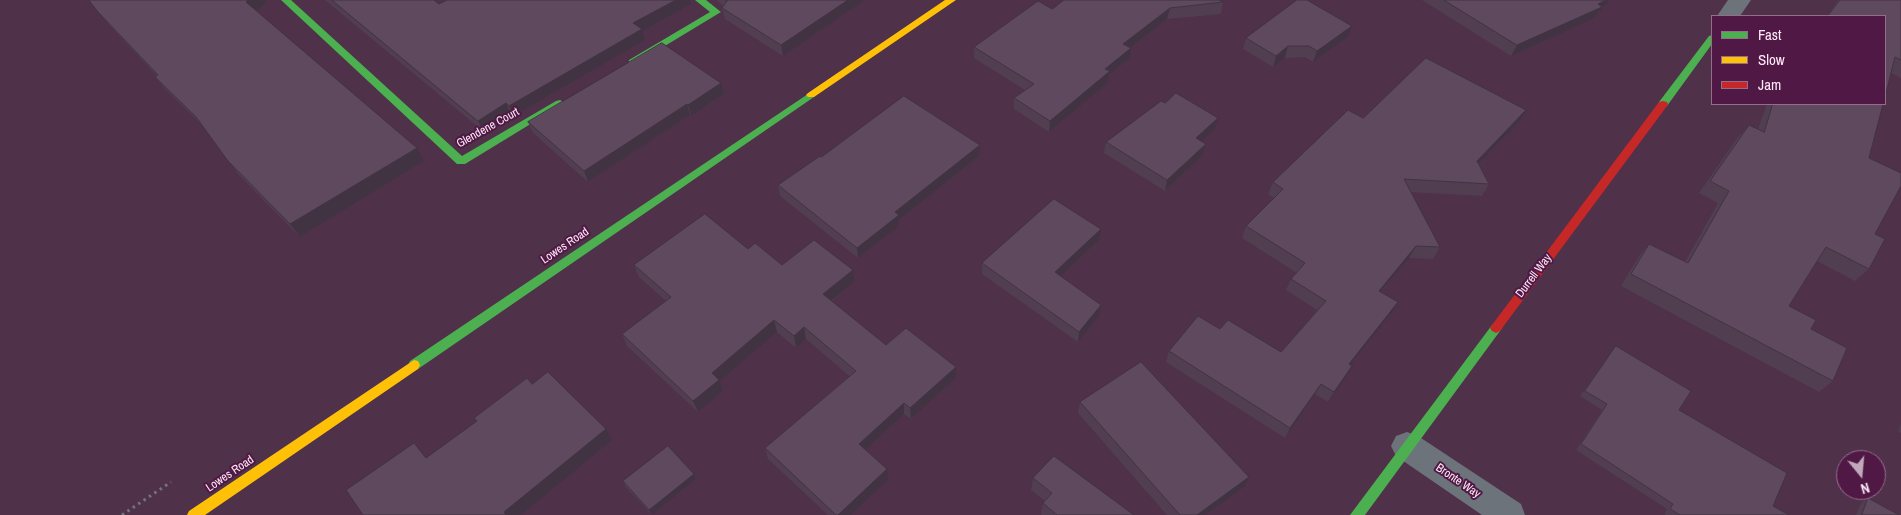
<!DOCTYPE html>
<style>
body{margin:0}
#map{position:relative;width:1901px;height:515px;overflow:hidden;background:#4f3149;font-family:"Archivo Narrow",sans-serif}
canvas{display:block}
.legend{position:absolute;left:1711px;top:15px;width:175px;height:90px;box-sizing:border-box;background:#501945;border:1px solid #966c8d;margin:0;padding:6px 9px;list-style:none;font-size:15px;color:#ffe9f8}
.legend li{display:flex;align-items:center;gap:10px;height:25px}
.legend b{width:25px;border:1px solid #966c8d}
.north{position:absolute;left:1836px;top:450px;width:50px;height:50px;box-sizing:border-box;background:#501945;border:1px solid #966c8d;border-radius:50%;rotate:163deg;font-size:14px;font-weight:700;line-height:20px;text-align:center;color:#ffe9f8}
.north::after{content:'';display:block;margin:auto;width:18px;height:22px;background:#c1a9bb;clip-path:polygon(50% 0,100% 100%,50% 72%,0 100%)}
</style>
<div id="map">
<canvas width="1901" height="515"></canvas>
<ul class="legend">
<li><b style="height:6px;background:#4caf50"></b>Fast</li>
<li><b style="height:6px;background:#ffc107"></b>Slow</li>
<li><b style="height:6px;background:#c62828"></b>Jam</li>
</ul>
<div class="north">N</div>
</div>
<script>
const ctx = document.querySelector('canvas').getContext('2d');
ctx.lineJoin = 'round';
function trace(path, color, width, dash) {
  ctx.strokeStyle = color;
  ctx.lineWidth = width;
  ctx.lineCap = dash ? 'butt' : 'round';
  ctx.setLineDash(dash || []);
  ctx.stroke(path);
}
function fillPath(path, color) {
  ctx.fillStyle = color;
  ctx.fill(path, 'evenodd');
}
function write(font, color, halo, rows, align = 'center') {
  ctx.font = font + ' "Archivo Narrow",sans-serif';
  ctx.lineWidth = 4;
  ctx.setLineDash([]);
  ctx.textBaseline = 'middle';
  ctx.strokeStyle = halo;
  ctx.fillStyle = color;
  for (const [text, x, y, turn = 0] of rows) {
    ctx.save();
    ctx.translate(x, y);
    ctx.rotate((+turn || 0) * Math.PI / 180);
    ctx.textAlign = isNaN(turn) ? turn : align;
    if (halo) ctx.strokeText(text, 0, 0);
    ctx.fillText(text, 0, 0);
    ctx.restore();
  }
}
const path = new Path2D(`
 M122,515L171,482`);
const street = new Path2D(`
 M1728,0H1751L1740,16H1717Z
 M1407,432L1418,436L1521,504L1525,515H1482L1396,456L1391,446L1396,436Z`);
const fast = new Path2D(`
 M281,0H291L462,156L556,101L560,100L565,103L465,164H457Z
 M695,0H706L721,12L635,64H629V60L710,12Z
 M1712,35V44L1667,106H1659L1658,104L1659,102L1709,36Z
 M811,92L814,93L816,95L814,97L418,369L414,370L410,369L408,365L410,361Z
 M1496,323L1500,325L1502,328L1500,331L1365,515H1350L1492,325Z`);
const slow = new Path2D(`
 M945,0H956L814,97H808L806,95L808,93Z
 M414,360L418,361L420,365L418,369L205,515H187L189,511Z`);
const jam = new Path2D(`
 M1663,101L1667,102L1668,104L1667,106L1500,331L1496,333L1492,331L1490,328L1492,325L1659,102Z`);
const wall = new Path2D(`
 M89,0H268L258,12L424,161L300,237L238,174L203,126L166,90L155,77L157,76L109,25Z
 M325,0H434L439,4L447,0H690L691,4L643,31L645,40L514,116L511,114L483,131Z
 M717,0H865L783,56L725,19L722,8L723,6Z
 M1422,0H1609L1606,5L1603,6L1601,11H1599L1595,18L1511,56Z
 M1838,0H1901V78L1891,73L1885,16H1827Z
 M1223,2L1221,14L1167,19L1130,48L1129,59L1109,75L1108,83L1049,132L1014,109V98L1025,90L974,58V47L1052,9Z
 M1348,37L1313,62L1305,57L1285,58L1273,67L1243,49L1246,38Z
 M724,94L691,116L690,115L588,182L533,133L528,122Z
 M1767,104H1883L1869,158L1875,234L1869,269L1855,281L1817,261L1789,306L1811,329L1833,381L1819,392L1621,286L1639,256L1649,244L1685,262L1718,203L1699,193L1738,137L1749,125L1758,129Z
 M1363,118L1519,122L1479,164L1489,184L1482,196L1410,192L1440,247L1433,259L1409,258L1381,292L1391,314L1350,365L1346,377L1328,402L1315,394L1285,438L1166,362L1169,351L1220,329L1281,352L1317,310L1286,290L1291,279L1297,273L1242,238L1246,226L1274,198L1268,194L1273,182Z
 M1215,129L1201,141L1206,144L1203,155L1165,191L1104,153L1106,142Z
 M979,156L899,220V226L858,258L780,196L778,185L821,157Z
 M1099,240L1060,276L1099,316L1078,342L982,274V263Z
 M748,249L782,265L854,282L832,301L886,345L956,367V378L911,419L904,414L865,450L888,480L851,515H828L768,459L765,448L849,376L806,339L796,348L777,332L720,381L723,391L698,412L627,346L622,334L666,301L639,277L634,265Z
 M1616,346L1773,506L1789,515H1666L1664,514L1667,509L1576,450L1602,410L1580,396L1611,352Z
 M1080,402L1244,487L1206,515H1167L1078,413Z
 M1901,424V433L1898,431Z
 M694,474L696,479L652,515L625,486L623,481Z
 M1033,478L1134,515H1042L1041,514L1043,503L1045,501L1031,490Z
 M1868,498L1899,515H1856L1861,503Z`);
const shadedWall = new Path2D(`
 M248,0H268L255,15L246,2Z
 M676,0H690L691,4L643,31L645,40L514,116L509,106L633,23Z
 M848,0H865L783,56L781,45Z
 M1604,0H1609L1606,5L1603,6L1601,11H1599L1595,18L1511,56L1517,45L1598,4Z
 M1170,8L1167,19L1121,55L1123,44Z
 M1352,26L1348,37L1313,62L1317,51Z
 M1288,46L1285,58L1273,67L1276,56Z
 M1131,48L1129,59L1109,75L1108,83L1049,132L1050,121L1105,69Z
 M721,83L724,94L691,116L688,105Z
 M506,103L511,114L483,131L478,121Z
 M687,104L690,115L588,182L584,171Z
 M1526,110L1519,122L1470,173L1477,161Z
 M1218,118L1215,129L1193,149L1196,138Z
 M1206,144L1203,155L1165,191L1167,180Z
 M980,145L979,156L899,220V226L858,258L857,248L895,212Z
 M417,148L424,161L300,237L290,224Z
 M1101,229L1099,240L1053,283L1055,272Z
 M1416,246L1409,258L1372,302L1379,291Z
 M853,270L854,282L825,306L823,294Z
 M1398,302L1391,314L1342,375L1349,364Z
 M1101,305L1099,316L1078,342L1079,332Z
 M774,320L777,332L720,381L723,391L698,412L693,401L712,373Z
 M804,327L806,339L796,348L794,336Z
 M1352,366L1346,377L1328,402L1334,392Z
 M956,367V378L911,419L910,408Z
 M1321,384L1315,394L1285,438L1290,428Z
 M904,403V414L860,455L859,444Z
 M606,429L612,440L521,515H507L504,512Z
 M887,469L888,480L851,515H838Z
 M694,474L696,479L652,515L649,510Z
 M1249,477L1244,487L1206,515H1197Z`);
const building = new Path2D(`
 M89,0H248L246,2L417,148L290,224L228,161L196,117L155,77L158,75L98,12Z
 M332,0H434L439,4L447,0H676L633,23L642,29L509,106L506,103L478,121Z
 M726,0H848L781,45L722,8L727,1Z
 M1064,0H1219L1223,2L1170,8L1123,44L1131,48L1105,69L1110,71L1050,121L1014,98L1034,84L974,47L1038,1L1052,9Z
 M1297,0H1307L1352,26L1317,51L1309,46H1288L1276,56L1246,38Z
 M1444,0H1606L1598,4L1602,7L1517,45Z
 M1840,0H1901V60L1895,57L1885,97V16H1828Z
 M662,43L721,83L688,105L687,104L584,171L528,122Z
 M1426,58L1526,110L1477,161L1489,184L1404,179L1440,247L1416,246L1379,291L1398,302L1349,364L1352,366L1334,392L1321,384L1290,428L1169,351L1198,316L1220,329L1228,320L1281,352L1326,301L1291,279L1305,263L1246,226L1283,189L1273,182L1348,110L1363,118Z
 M1176,93L1218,118L1196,138L1206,144L1167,180L1106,142L1161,101L1165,103Z
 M904,96L980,145L895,212L899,215L857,248L778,185L820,156L821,157Z
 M1773,104H1883L1869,158L1901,173V186L1875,234L1885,239L1869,269L1826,247L1789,306L1816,320L1811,329L1847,348L1833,381L1631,274L1649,244L1688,263L1729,191L1710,181L1749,125L1764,132Z
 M1054,199L1101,229L1055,272L1101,305L1079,332L982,263Z
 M705,214L748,249L755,243L782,265L814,240L853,270L823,294L886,345L906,328L956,367L910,408L904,403L859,444L887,469L838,515H836L765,448L856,371L804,327L794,336L774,320L712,373L719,380L693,401L622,334L671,297L634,265Z
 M1616,346L1691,391L1679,410L1787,473L1773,506L1789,515H1680L1670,509L1673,504L1581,444L1607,404L1585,391Z
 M1141,362L1249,477L1197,515H1180L1080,402Z
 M548,372L606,429L504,512L506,515H363L346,490L414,443L426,458L477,421L474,418L527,378L532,384Z
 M668,446L694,474L649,510L623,481Z
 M1054,456L1134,515H1057L1043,503L1052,493L1033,478Z
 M1868,498L1899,515H1862Z`);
const streetNames = [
 ["Glendene Court",488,128,-29],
 ["Lowes Road",565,246,-34],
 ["Durrell Way",1534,276,-53],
 ["Lowes Road",230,474,-34],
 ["Bronte Way",1458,481,34]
];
trace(path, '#75727c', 3, [2.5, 4]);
fillPath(street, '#6d737a');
fillPath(fast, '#4caf50');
fillPath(slow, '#ffc107');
fillPath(jam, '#c62828');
fillPath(wall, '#513f51');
fillPath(shadedWall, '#423342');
fillPath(building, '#5e495e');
trace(building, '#423342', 1);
write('12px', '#ffe9f8', '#501945', streetNames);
</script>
